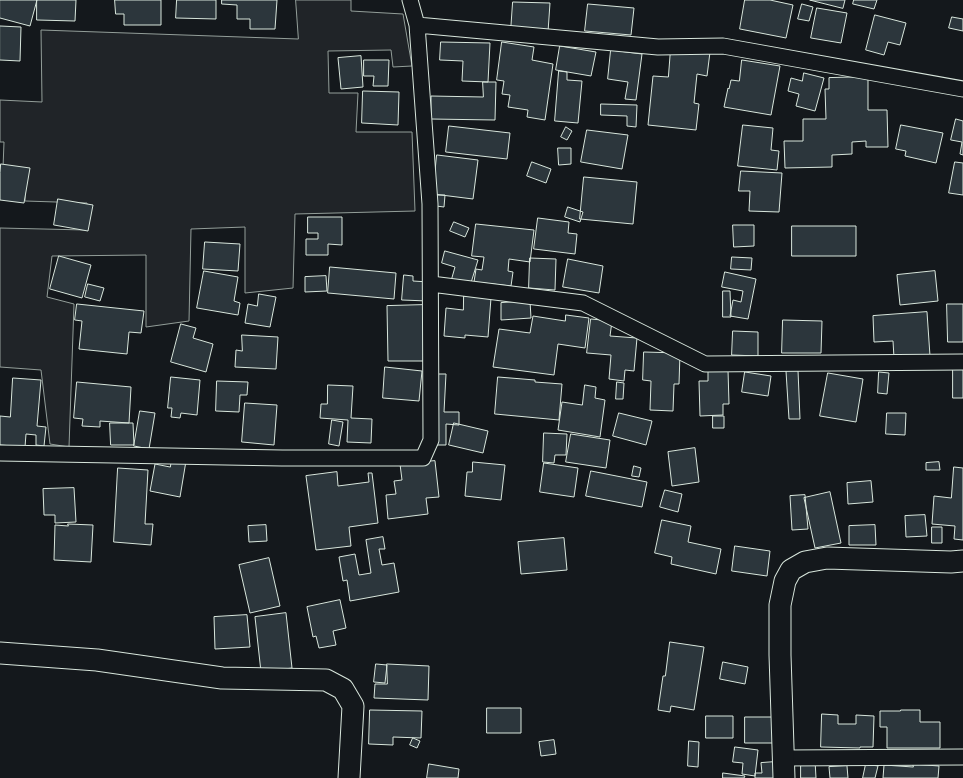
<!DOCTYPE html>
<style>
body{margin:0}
canvas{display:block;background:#14181c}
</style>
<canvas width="963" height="778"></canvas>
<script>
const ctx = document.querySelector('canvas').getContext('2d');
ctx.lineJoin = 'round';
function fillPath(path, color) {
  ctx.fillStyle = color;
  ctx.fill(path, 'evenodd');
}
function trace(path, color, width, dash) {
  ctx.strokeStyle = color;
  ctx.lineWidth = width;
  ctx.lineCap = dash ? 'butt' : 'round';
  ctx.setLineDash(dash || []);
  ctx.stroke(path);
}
const green = new Path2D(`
 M296,0H351V11L403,14L412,66L393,67L391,50L328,51L329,93H358L356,132H412L415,211L295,214L293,288L245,293V227L191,229L189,321L146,327V255L52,256L47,297L74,304L69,447L50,444L41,370L0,367V228L86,230L87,203L25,201L26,169L3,168L4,142H0V100L42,102L41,30L298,39Z`);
const building = new Path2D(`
 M0,0H37L30,26L0,18Z
 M37,0H76L75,21L37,20Z
 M115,0H161V25H124V14H116Z
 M177,0H216V19L176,18Z
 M222,0H277L275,29H250V19H237V5L222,4Z
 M745,0H770L793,5L786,38L740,29Z
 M810,0H845L843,8Z
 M854,0H877L874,9L853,4Z
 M513,2L550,3L548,32L511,31Z
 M588,4L634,8L631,35L585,31Z
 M802,4L813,7L809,21L798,19Z
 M817,8L847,13L841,43L811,38Z
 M875,15L906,23L900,45L888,42L884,55L866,50Z
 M952,17L963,19V31L949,28Z
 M0,26L21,27L20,61L0,60Z
 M441,42L490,43L488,82L462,81L463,61L440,60Z
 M502,42L534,47L532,60L553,64L545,120L527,117L528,110L508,107L510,95L502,94L504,81L497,80Z
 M560,46L596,52L591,76L556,70Z
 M671,48L710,52L707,76L697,74L694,103L699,104L696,130L648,125L653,76L668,77Z
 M611,50L642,54L636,100L625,99L628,82L608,79Z
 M361,56L363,87L341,89L338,58Z
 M364,60H389L388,86H373L374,76H364Z
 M742,60L780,66L771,115L724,107L728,88L729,89L731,80L739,81Z
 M559,71L567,72V80L582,81L578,123L555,121Z
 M804,73L824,78L815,111L796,106L799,94L788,91L791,78L802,81Z
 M868,77V110H887L888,147H866V141L852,142V154L832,155V167L785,168L784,141H803V119H826L825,89H829V78Z
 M483,82H496L495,120L431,119V96L483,97Z
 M363,91L399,92L398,125L362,123Z
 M601,104L637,105L636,127L627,126V116L601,115Z
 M956,119L963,121V155L960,154L962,142L951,140Z
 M743,125L773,128L771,150L779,151L777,170L738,166Z
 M901,125L943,133L936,163L905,156L906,151L896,149Z
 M449,126L510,133L507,159L446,152Z
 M566,127L572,131L567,140L561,137Z
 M587,130L628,135L622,169L581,162Z
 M558,148H571V164L559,165Z
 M437,155L478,160L473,199L433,194Z
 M532,162L551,169L546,183L527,176Z
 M955,162L963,163V195L949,193Z
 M1,164L30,168L24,203L0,200V173Z
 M741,171L782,173L779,212L749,211L750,191H739Z
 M584,177L637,182L633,224L580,219Z
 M437,195H445L444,207L436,206Z
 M58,199L93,205L88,231L54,225Z
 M568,207L583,212L580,222L565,217Z
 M308,217H342V245L328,244V255H306V239H318V233H308Z
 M538,218L569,222L568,233L577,234L575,254L534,249Z
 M454,222L469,228L465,237L450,231Z
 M476,224L534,230L530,262L509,259L508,271L513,272L511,286L474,282L476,269L482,270L484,257L472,256Z
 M733,225H754V246L734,247Z
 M792,226H856V256H792Z
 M205,242L240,244L238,271L203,269Z
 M445,251L478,260L470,286L451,281L455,267L442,263Z
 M59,256L91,265L82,298L50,289Z
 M732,257L752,258L751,270L731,269Z
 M530,258L556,259L555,290L529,288Z
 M568,259L603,266L599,293L563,287Z
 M330,267L396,273L394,299L328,293Z
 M204,271L238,277L234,301L240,303L238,315L197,308Z
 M935,271L938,301L900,305L897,275Z
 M725,272L756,279L748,319L730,316L733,300L741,302L743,291L722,287Z
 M404,275L413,276V281L429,282L428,301L402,300Z
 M326,276L327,291L305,292V277Z
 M88,284L104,288L100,301L85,297Z
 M723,291H730L731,317H723Z
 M259,294L276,297L270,327L245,323L248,304L257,306Z
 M464,296L491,298L488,337L465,335V338L444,336L446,308L463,310Z
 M530,301L531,318L501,320V303Z
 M77,304L144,311L141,333L129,332L127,354L79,349L82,321L75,320Z
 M947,304H963V342H948Z
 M424,305L425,361H388L387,306Z
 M927,312L930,356L894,358L893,341L874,342L873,316Z
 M566,315L589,318L585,348L558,344L554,375L493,367L499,329L530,333L533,316L565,321Z
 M591,319L612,321L610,336L637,338L634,371L625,370L624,381L609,379L611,355L587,353Z
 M783,320L822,321L821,353H782Z
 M181,324L196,328L193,338L213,344L206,372L171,362Z
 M733,331L758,332V356L732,355Z
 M242,335L278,337L276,369L235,367L236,350L242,351Z
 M644,352L680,353L679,384H674L673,411L650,410L651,381L643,380Z
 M953,366H963V398H953Z
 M385,367L422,371L419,401L383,398Z
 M728,370L729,404H723V415L700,416L699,381H708V371Z
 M798,370L800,419H789L786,371Z
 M745,372L771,376L768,396L742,392Z
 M879,372L889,373L887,394L878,393Z
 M828,373L863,379L856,422L820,416Z
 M436,374H446L444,412H459V425L446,424V445H435Z
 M171,377L200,380L197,415L181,413L180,418L171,417L172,408H168Z
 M498,377L535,380V382L562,384L559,420L495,414Z
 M13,378L41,380L37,426L46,427L44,446L36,445V435L26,434L25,447L0,445V416L10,417Z
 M217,381L248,382L247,395H240L239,412L216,411Z
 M77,382L131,387L129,423L100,421V427L82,426L83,419L74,418Z
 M617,382L624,383L623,399H616Z
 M328,385L353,386L351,418L372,419L371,443L347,442L348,420L320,418L321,404H327Z
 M585,385L596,387L595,398L605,400L600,437L558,430L562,402L582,405Z
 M245,403L277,405L274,445L242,442Z
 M140,411L155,413L149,449L134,446Z
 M619,413L652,421L646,445L613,436Z
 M887,413H906L905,435L886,434Z
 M713,416H724V428H713Z
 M332,420L343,422L339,446L329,444Z
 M110,423H133L134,445H111Z
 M454,423L488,431L483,453L449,445Z
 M544,433L567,434L566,455H555L554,463L543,462Z
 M571,434L610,440L606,468L566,462Z
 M695,448L699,482L672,486L668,452Z
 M172,458L186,461L180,497L150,491L155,464L170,467Z
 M435,461L439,497L426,498L428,514L388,519L386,495L396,494L394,481L402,480L400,464Z
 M473,462L505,465L501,500L465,496L467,472H472Z
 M939,462L940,470H926V463Z
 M544,463L578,468L574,497L540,492Z
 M634,466L641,468L639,477L632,476Z
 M954,467L963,468V540L954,539L955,526L932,524L934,496L951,498Z
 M118,468L148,470L145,524H153L151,545L114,542Z
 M591,471L647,482L642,507L586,496Z
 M337,472L338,486L369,482L368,473H372L378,523L349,527L351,546L316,550L306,476Z
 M871,481L873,502L848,504L847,483Z
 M74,488L76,522L55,523V515H44L43,489Z
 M665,490L682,494L678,512L660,507Z
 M830,492L841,543L815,548L804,498Z
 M805,495L808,529L792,530L790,496Z
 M925,515L927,536L906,537L905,516Z
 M662,520L691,526L688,542L721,549L716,574L671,564L672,557L655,553Z
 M68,524L93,525L91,562L54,560L55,525L68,526Z
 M266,525L267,541L249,542L248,526Z
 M875,525L876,545H849V526Z
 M932,527H942V543H932Z
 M383,537L385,549H379L382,565L394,563L399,592L350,601L347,580L343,581L339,557L355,554L359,575L371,573L366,540Z
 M564,538L567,570L521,574L518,542Z
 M735,546L770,551L767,576L732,571Z
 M269,558L280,606L250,613L239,565Z
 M340,600L346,628L333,631L336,645L319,648L316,636L313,637L307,607Z
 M286,613L292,668L261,672L255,617Z
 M247,615L250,647L215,649L214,617Z
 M670,642L704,647L694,710L671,706L670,712L658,710L663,676H665Z
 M723,662L748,667L745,684L720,679Z
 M376,664L387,665L385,683L374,682Z
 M387,664L429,666L428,700L374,698L375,684H387Z
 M487,708H521V733H487Z
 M370,710L422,711L421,738L393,737V745L369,744Z
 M901,710H920V722H940V748H887V727H880V711H900Z
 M822,714L838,715V724H856V715L874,716L873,747H860V748L821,747Z
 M706,716H733V738H706Z
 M745,717H773V743H745Z
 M413,738L420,741L417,748L410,745Z
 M554,740L556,754L541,756L539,742Z
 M689,741L699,742L698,767L688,766Z
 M735,747L758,750L755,776L742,774L743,763L733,762Z
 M801,760H815L816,778H801Z
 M775,762V778H755V773H762L761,763Z
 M429,764L459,769L458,778H427Z
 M866,764L878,766L875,778H863Z
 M913,764L939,766L938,778H883L884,765L913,767Z
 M847,766L848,778H830L829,767Z
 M723,773L745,776L744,778H723Z`);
const street = new Path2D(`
 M417,25L658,47L723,46L963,89
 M431,284L583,303L705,364L963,362
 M0,453L282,458H423L431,440L430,204L417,25L410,0
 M783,758L963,757`);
const secondary = new Path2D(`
 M0,653L97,660L222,678L326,680L343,689L353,706L349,778
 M784,778L780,655V605L785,581L791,570L805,562L827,558L951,562L963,561`);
fillPath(green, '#202428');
trace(green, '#939e99', 1);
fillPath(building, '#2c363c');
trace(building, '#d8e6dc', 1);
trace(street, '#d8e6dc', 17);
trace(secondary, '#d8e6dc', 23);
trace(street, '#14181c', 15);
trace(secondary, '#14181c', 21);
</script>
